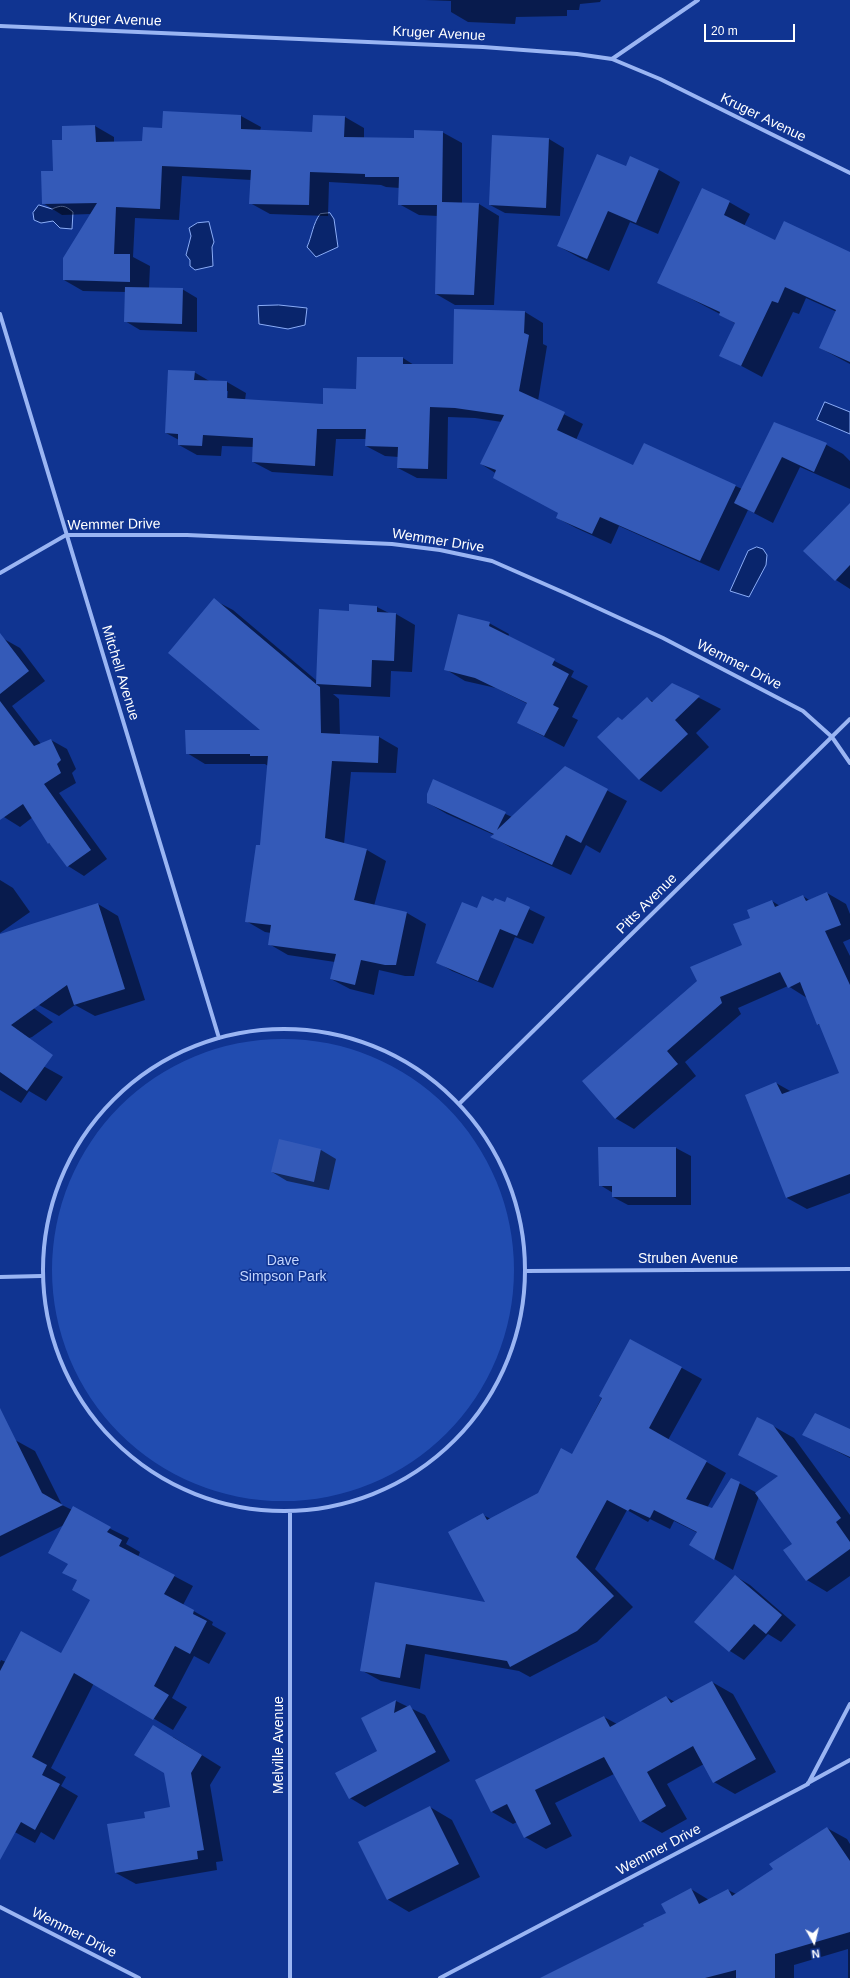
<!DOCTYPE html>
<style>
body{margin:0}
#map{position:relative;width:850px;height:1978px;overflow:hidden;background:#103491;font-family:Arial,sans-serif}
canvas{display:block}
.north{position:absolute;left:794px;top:1922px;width:40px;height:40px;-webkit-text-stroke:3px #103491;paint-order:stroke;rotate:172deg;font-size:11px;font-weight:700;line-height:16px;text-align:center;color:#fff}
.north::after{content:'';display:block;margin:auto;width:14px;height:18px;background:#fff;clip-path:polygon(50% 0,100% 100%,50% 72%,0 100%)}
.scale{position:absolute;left:704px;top:24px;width:91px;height:18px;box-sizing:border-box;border:2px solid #fff;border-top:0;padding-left:5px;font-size:12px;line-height:14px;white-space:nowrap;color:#fff;-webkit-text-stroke:3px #103491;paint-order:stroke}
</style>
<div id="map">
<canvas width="850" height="1978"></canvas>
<div class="north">N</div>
<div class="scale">20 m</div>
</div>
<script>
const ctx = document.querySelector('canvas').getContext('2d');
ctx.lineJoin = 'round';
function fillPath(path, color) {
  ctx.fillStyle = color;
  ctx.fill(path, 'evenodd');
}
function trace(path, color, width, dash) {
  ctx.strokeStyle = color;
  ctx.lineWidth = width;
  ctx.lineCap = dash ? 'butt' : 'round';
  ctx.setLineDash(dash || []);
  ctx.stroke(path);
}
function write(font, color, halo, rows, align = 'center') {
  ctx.font = font + ' Arial,sans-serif';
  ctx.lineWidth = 3;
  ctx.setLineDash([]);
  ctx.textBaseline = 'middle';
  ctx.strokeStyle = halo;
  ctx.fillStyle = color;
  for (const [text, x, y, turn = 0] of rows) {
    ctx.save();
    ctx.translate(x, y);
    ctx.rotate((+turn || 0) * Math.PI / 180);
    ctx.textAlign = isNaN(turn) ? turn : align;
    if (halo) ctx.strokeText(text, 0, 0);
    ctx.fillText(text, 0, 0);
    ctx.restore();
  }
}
const green = new Path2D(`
 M52 1270a231 231 0 1 1 462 0a231 231 0 1 1-462 0Z`);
const water = new Path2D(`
 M39,205L52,209C61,205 65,205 73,212L72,229L60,228L53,221L41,223L34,220L33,213Z
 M330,213L334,219L338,247L316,257L307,247C312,236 313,223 320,214Z
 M209,222L214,242L212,247L213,266L195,270L190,266V260L186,255L191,236L189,228L197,223Z
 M279,305L307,308L305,325L288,329L259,324L258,306Z
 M825,402L850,412V434L817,420Z
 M757,547L763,549L767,555L766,565L749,597L730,591L748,551Z`);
const shadow = new Path2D(`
 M425,0H601L600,2L580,4L579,10H567V16L516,17L515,24L468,22L451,12V1Z
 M241,116L261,127L260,131L313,133L345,117L364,128V139H415L442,132L462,143V204H479L499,216L494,305H455L436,294L438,216L419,215L399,204L400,188L386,187L381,185L329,182L328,216L270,214L250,203L251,180L182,176L179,220L135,218L133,257L150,266L149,288L182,289L197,298V332L140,330L125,321L126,292L83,291L64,280L91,214L62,215L43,203L63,141L95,126L114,137V143L143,142L163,129Z
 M493,136L549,139L564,148L560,216L505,213L490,205Z
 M631,158L659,170L680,182L658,234L630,222L609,271L580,258L558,246L626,167Z
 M729,202L750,214L744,226L776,241L850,253V364L820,348L837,312L806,298L799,314L793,312L762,377L721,355L736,324L720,314L659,282Z
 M525,312L543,323V344L547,346L538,401L583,424L576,440L634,466L644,444L742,489L774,423L825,444L843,454L850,461V489L800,467L773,523L748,510L719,571L619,526L611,544L576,528L557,518L559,513L481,464L502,422L475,418L448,417L447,479L417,478L398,468L399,457L385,456L366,446L367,439H336L333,476L272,472L253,462L254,447L222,446L221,456L197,455L179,445V440L166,433L194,372L211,382H227L246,393L245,400L324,405L357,390L403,358L414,365H454ZM226,391H228L227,403Z
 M850,504V589L836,580Z
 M214,600L233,610L317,681L350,612L377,607L389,613L396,614L415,625L412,672L391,671L390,697L333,694L339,699L340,735L379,737L398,748L396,773L351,772L344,844L367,850L386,861L374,906L407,913L426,924L414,976H405L379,970L374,995L350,989L331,979L335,962L288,955L269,944L271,933L265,932L246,921L261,846L268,766L265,764H205L187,753L262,731Z
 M489,623L509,634L508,637L574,671L571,677L588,686L572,717L578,720L564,747L518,723L528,704L496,688L465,681L445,669Z
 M4,639L20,648L45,681L12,706L41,744L51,740L67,749L76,769L72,773L76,783L59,793L107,859L84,876L68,866L52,845L48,843L33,817L20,827L4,817L0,812V641Z
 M672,684L721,709L696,733L709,747L661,792L640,780L599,737L623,721L647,698L654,702Z
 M565,768L627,801L600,853L586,845L571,875L510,847L492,837L494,835L447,814L428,803L434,781L512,817Z
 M0,880L13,888L30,912L0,933Z
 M827,893L846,904L850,914V939L843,942L850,956V1193L807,1209L787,1198L776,1083L792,1092L845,1072L820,1025L817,1024L807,998L788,986L738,1008L741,1014L685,1062L696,1076L634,1129L615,1118L743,946L751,918L772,901L780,906L803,896L809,900Z
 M508,899L545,917L533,944L515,937L493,988L452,971L437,962L477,909L505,903Z
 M98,904L118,916L145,1000L95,1016L75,1005L59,1016L39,1005L0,948V935Z
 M0,984L53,1022L32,1037L21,1041L0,1029Z
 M0,1054L45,1067L63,1077L46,1101L29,1091L21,1103L0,1090Z
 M280,1141L321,1150L336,1159L329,1190L287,1181L272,1172Z
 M599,1148H676L691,1156V1205H628L613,1197V1193L600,1185Z
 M631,1340L702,1379L668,1440L726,1473L707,1508L712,1510L739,1483L757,1493L779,1477L773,1426L794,1438L850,1515V1576L827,1592L807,1580L794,1544L759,1496L733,1570L691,1545L698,1533L674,1521L670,1529L650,1519L648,1522L627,1510L595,1569L633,1607L597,1642L530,1677L519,1671L425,1654L420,1689L381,1681L361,1670L376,1584L487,1603L483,1515L491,1519L539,1494L572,1456Z
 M850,1431V1458L803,1434Z
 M15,1440L35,1451L62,1505L129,1538L126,1544L140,1552L138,1557L193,1586L183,1605L213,1622L212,1625L226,1633L209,1664L194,1656L172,1698L187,1707L173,1730L94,1683L51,1768L66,1777L61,1786L78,1796L54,1840L41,1832L35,1843L0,1824V1662L1,1660L6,1662L61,1654L91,1600L69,1564L64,1525L0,1557V1448Z
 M735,1576L750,1585L796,1625L781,1642L768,1634L744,1660L730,1651L696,1622Z
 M712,1682L733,1694L776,1772L735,1794L714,1782L704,1764L667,1784L687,1819L662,1833L641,1821L614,1774L555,1803L572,1836L546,1849L525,1837L517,1822L513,1824L492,1812L604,1717L617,1724L666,1697L675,1702Z
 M396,1701L425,1715L450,1761L365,1807L350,1798L337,1774L378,1751L362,1718Z
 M173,1737L221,1767L210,1785L223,1861L216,1862L217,1870L136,1884L116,1873L146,1819L172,1808L165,1773Z
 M430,1807L452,1820L480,1877L409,1912L387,1899Z
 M827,1828L847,1839L850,1844V1978H848V1949L794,1965V1978H555L667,1913L691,1889L709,1900L728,1890L736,1894L774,1870Z`);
const building = new Path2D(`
 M163,111L241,115V129L312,132L313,115L345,116L344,137L414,138V130L443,131L442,202L479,203L474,295L435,294L437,205H398L399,177H365V174L310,172L309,205L249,204L251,170L162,166L160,209L116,207L114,254H130V282L63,280V258L97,203L42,204L41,171H53L52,140H62V126L95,125L96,142L142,141L143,127L162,128Z
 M492,135L549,138L546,208L489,205Z
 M597,154L626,166L630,156L659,169L636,223L608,211L587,259L557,246Z
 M702,188L730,201L724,215L775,240L784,221L850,252V362L819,348L836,310L785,287L778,303L772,301L741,366L719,356L735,323L719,315L720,312L657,283Z
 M125,287L183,288L182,324L124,322Z
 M454,309L525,311L524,333L529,335L519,391L565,412L557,430L633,465L644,443L736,485L700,561L600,517L592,534L556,518L558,513L493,478L496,470L480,464L504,415L455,408L430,407L428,469L397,468L398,447L365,446L366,429H317L315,466L252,462L253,438L203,435L202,446L178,445V434L165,433L168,370L195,371L194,380L227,381V398L323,404V388L356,389L357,357H403V364H453Z
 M774,422L827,443L814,472L782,457L754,513L734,503Z
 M850,503V565L835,581L803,551Z
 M214,598L316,684L319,609L349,611V604L377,606V612L396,613L394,661L372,660L371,687L316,684L320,687L321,733L379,736L378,763L332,761L325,838L367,849L354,900L407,912L396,965H385L361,960L355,985L330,979L336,954L268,945L271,925L245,922L256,845H260L268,756H250V754H186L185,730H260L168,653Z
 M458,614L490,622L489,626L555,659L552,665L569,674L553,705L559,708L544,736L517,723L527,703L475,678L444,670Z
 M0,633L29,671L0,694Z
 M672,683L700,696L675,720L688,734L639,780L597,737L618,717L622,720L647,697L652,702Z
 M0,701L34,746L51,739L61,760L57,764L61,773L44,784L91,850L67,867L49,843L48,844L23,804L0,820Z
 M565,766L608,789L581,843L566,835L552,865L490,837L494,834L427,803V794L433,779L506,812L497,830Z
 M827,892L841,925L825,931L850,985V1174L786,1198L745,1095L776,1082L782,1094L839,1073L819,1024L817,1025L800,982L788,988L780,972L720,997L722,1003L667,1051L678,1064L615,1119L582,1081L697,981L690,967L742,945L733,924L750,918L747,910L772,900L775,907L803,895L806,901Z
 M482,896L493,901L495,898L505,902L507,897L530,907L517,936L500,929L478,981L436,963L462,902L477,908Z
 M98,903L125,989L74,1005L67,985L11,1025L53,1055L27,1091L0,1072V934Z
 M279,1139L321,1149L314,1182L271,1172Z
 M598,1147H676V1197H612V1186H599Z
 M630,1339L682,1367L649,1428L707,1461L686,1499L712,1508L731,1478L740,1482L714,1560L689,1545L697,1532L654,1510L650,1518L630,1509L628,1511L607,1500L576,1557L614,1596L577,1631L510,1667L507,1661L406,1644L400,1678L360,1671L375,1582L485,1602L448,1532L483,1513L487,1520L538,1493L561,1448L572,1454L602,1398L599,1396Z
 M0,1408L42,1493L63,1505L0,1536Z
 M815,1413L850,1429V1457L802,1435Z
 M757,1417L773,1425L841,1518L836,1522L850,1542V1549L806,1581L783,1550L792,1544L755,1493L778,1476L738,1455Z
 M73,1506L111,1527L107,1532L122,1540L119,1546L175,1575L164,1594L194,1610L193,1614L207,1621L190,1654L175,1646L154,1686L169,1695L153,1720L74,1673L32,1757L47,1765L42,1775L60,1784L35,1830L21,1822L0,1860V1671L21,1631L61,1653L90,1600L72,1590L77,1580L62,1573L68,1564L48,1553Z
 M735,1575L782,1615L766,1634L754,1624L729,1652L694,1622Z
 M712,1681L756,1759L713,1783L693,1746L647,1772L666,1806L640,1822L604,1757L535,1790L551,1824L524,1838L507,1804L491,1812L475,1780L604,1716L610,1727L666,1696L671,1703Z
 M396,1700L394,1713L410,1705L436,1752L349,1799L335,1773L377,1751L361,1718Z
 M153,1725L202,1755L191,1773L204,1850L197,1851L198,1859L115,1873L107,1824L145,1818L144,1812L170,1807L164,1773L134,1755Z
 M430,1806L459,1864L387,1900L358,1842Z
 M827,1827L850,1861V1932L775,1954V1978H736V1970L705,1978H540L644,1926L643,1924L666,1913L661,1904L691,1888L699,1904L728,1889L732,1896L773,1869L769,1864Z`);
const minor = new Path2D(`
 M0,26L483,47L577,54L612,59L660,79L850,173
 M612,59L698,0
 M0,314L219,1038
 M0,573L66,535H187L392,544L440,550L492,561L565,593L663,638L803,711L832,737L850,763
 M43 1270a241 241 0 1 1 482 0a241 241 0 1 1-482 0Z
 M459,1104L850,719
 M526,1271L850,1269
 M0,1277L41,1276
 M290,1511V1978
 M808,1783L850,1760
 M0,1907L139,1978
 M440,1978L808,1784L850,1704`);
const streetNames = [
 ["Kruger Avenue",115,20,2],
 ["Kruger Avenue",439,34,3],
 ["Kruger Avenue",763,118,26],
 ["Wemmer Drive",114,525,-1],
 ["Wemmer Drive",438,541,9],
 ["Wemmer Drive",739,665,27],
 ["Mitchell Avenue",120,673,73],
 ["Pitts Avenue",647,904,-45],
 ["Struben Avenue",688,1259],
 ["Melville Avenue",279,1745,-90],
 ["Wemmer Drive",659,1850,-28],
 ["Wemmer Drive",74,1933,27]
];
const parkNames = [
 ["Dave",283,1261],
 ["Simpson Park",283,1277]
];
fillPath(green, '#214cb0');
fillPath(water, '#09256c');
trace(water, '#8badf7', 1);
fillPath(shadow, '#0007');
fillPath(building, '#345ab8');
trace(minor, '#9ab5f3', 4);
write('14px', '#fff', '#103491', streetNames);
write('14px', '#c2d4fe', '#103491', parkNames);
</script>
